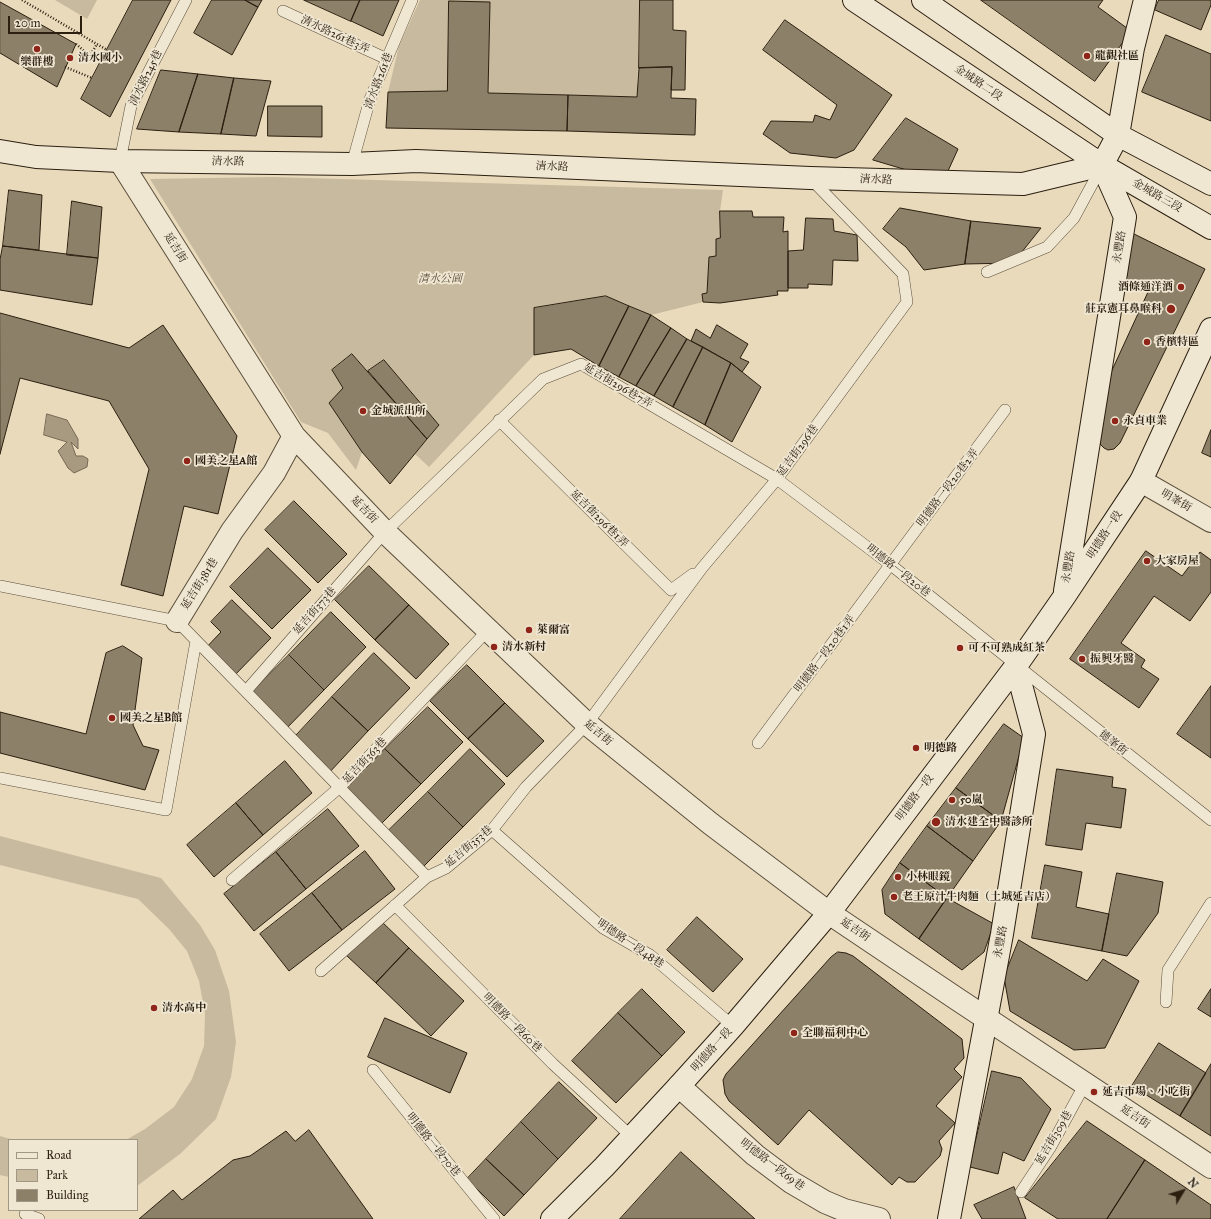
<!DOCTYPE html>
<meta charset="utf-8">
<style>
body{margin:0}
#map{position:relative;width:1211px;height:1219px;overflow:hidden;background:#e8dabb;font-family:"IM FELL Great Primer",serif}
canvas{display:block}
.legend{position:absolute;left:8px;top:1139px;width:130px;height:72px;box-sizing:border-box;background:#f0e7d3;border:1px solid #a19785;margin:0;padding:5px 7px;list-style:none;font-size:12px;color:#2b1f10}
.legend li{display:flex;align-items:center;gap:8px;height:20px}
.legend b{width:20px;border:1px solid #a19785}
.north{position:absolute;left:1163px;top:1171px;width:40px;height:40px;-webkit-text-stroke:3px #f0e7d3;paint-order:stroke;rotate:52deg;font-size:11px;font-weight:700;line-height:16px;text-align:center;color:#2b1f10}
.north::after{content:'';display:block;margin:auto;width:14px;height:18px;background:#2b1f10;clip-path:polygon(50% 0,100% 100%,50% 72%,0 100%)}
.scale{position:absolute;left:8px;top:16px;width:74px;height:18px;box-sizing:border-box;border:2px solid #2b1f10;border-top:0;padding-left:5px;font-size:12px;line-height:14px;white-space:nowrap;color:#2b1f10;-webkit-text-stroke:3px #f0e7d3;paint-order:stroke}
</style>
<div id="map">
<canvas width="1211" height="1219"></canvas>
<ul class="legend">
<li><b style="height:5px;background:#f0e7d3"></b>Road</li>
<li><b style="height:11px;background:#c8ba9e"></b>Park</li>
<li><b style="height:11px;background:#8d8069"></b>Building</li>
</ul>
<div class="north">N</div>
<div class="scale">20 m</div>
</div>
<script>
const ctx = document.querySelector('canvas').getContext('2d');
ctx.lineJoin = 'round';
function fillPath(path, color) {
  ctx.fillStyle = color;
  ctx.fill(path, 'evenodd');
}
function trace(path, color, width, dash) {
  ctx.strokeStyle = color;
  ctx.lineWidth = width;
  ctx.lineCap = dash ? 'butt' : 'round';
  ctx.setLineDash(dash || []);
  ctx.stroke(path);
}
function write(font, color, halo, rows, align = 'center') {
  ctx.font = font + ' "IM FELL Great Primer","Noto Serif TC",serif';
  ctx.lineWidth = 3.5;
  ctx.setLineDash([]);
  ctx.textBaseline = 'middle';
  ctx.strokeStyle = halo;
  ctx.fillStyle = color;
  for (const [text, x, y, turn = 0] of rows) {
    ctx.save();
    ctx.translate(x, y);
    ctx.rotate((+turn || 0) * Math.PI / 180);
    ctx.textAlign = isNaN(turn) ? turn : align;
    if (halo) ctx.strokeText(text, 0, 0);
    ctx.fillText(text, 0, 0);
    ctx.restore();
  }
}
const green = new Path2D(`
 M55,0H97L87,19Z
 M420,0H640L637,97L488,93L490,3L450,1L447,91L388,92L399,46Z
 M272,177L723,190L720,211V238L716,239V256L709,257L707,293L702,294L703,302L651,315L606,296L534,308V355L429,467L415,454L439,424L384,360L368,371L352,354L332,370L343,388L329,403L362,452L356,470L328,433L301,422L150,179Z
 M0,836L161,878L200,925L215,950L229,991L236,1042L231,1077L216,1119L180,1154L137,1186V1140H126L145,1129L174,1107L192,1079L204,1046L205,1013L199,981L187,951L169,929L138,899L0,865Z
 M0,1136L14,1140H9V1177L0,1175Z`);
const water = new Path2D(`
 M47,414L67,420L78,439V449L71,442L76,456H83L88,459L87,467L74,473L68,468L58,451L67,442L44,435Z`);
const building = new Path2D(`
 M133,0H171L110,117L81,99Z
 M212,0H245L258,7L232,55L194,33Z
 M245,0H262L258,7Z
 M304,0H360L351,21Z
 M360,0H399L383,36L351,21Z
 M640,0H673V30L686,31L685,90H671L672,67L639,68Z
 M981,0H1103L1098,7L1131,31L1095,81Z
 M1159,0H1211V5L1201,30L1155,10Z
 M449,1L490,2L488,93L568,95L567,131L386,128L388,92L447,91Z
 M0,2L76,44L57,87L0,53Z
 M785,20L892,95L854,150L836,158L790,153L763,134L771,121L813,122L815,115L830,120L837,105L763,50Z
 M1166,35L1211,54V121L1142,92Z
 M672,67L671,98L696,99L695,135L567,131L568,95L637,97L639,68Z
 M161,70L198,74L179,132L137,129Z
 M198,74L234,78L221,134L179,132Z
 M234,78L271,81L256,136L221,134Z
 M268,106H322V137L268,136Z
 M906,118L958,149L948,171H910L873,160Z
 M9,190L42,195L39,250L3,246Z
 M72,201L102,207L98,258L67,255Z
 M900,208L971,221L965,264L924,270L906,247L883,229Z
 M720,211H752L753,217H784L783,232L788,231V291H777L778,295L720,303L703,302L702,294L707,293L709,257L716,256V239L720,238Z
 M806,218L833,219L834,231L857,235L858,261L833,260L832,285L808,284V288H788V251L803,250Z
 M971,221L1041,228L1013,263L965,264Z
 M1130,232L1205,269L1120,443L1114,449L1108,450L1104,448L1100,444L1099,437L1102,392L1148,292L1123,280Z
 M3,246L98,258L92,305L0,290V260Z
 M606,296L629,306L599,366L571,349L534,355V308Z
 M629,306L651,315L619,377L599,366Z
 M0,313L129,348L163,325L237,436L218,514L184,506L163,596L121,585L149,469L109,401L20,378L0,454Z
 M651,315L671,328L636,386L619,377Z
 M717,325L748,344L740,358L749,362L742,372L731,363L691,341L696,329L710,338Z
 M671,328L687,339L654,396L636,386Z
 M687,339L703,347L673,407L654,396Z
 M703,347L731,363L705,425L673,407Z
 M352,354L427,439L390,484L362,452L329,403L343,388L332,370Z
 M384,360L439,425L427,439L368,371Z
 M731,363L761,387L732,442L705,425Z
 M1211,430V457L1202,453Z
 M294,501L347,554L318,583L265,530Z
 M268,548L311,590L272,629L230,587Z
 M1146,551L1182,576L1200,552L1211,560V592L1190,621L1154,596L1121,643L1145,660L1141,667L1159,679L1139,708L1070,659Z
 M369,566L409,605L375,640L335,600Z
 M232,600L271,638L230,680L202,652L221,632L211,622Z
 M409,605L449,644L416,679L375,640Z
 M331,612L366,647L324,690L289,655Z
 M123,646L142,658L133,725L143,746L159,750L145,790L0,753V712L86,734L106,653Z
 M374,653L410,688L368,731L332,697Z
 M289,655L324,690L282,733L246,698Z
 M467,665L505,703L468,739L430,701Z
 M1211,686V758L1177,734Z
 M332,697L368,731L327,775L291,741Z
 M505,703L544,741L507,777L468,739Z
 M428,707L463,742L421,784L385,749Z
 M1004,724L1024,738L1001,821L956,788Z
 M385,749L421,784L378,827L343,792Z
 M470,749L505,784L463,827L428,792Z
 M285,761L312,793L263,835L236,803Z
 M1057,769L1113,777L1112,787L1126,789L1121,828L1086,823L1082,850L1046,845Z
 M956,788L1001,821L973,861L927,826Z
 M428,792L463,827L421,869L385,834Z
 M236,803L263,835L214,877L187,845Z
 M328,809L359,846L306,889L276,852Z
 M927,826L973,861L947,898L900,863Z
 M365,851L395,889L342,930L312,893Z
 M276,852L306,889L254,931L224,894Z
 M900,863L947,898L919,939L885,914L882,890Z
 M1045,865L1082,872L1076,907L1109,914L1102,951L1032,938Z
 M1117,873L1163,882L1158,913L1127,956L1102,951Z
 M312,893L342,930L289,971L260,934Z
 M947,898L994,924L984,952L962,970L919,939Z
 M697,917L743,959L713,992L667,950Z
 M380,920L409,948L376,983L346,955Z
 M1019,940L1087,981L1103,959L1139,981L1105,1048L1074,1050L1010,1011L1004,977Z
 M409,948L464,1001L431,1036L376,983Z
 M838,952L846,953L853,956L962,1039L964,1058L954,1069L962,1077L936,1106L955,1123L939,1141L942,1149L940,1156L915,1182H907L899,1177L892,1185L809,1110L778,1145L729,1101L725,1094L723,1080L726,1074L831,957Z
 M642,989L685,1032L662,1056L618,1013Z
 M1211,989V1017L1198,1009Z
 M618,1013L662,1056L616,1103L572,1061Z
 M385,1018L467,1053L450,1093L368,1057Z
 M1159,1043L1206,1073L1180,1116L1132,1086Z
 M1211,1064V1136L1180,1116Z
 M992,1071L1021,1078L1051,1109L1024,1161L1003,1152L998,1174L970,1167Z
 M559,1082L597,1118L558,1159L521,1122Z
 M1087,1121L1145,1160L1107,1219H1058L1025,1198Z
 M521,1122L558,1159L524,1195L486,1159Z
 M309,1130L373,1219H139L173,1190L182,1200L233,1160L250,1156L286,1131L295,1141Z
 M681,1152L755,1219H620Z
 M486,1159L524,1195L504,1216L467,1179Z
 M1145,1160L1211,1205V1219H1107Z
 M1014,1187L1026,1219H982L974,1205Z`);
const path = new Path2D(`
 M22,0L107,50
 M76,44L83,50L91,54L97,44
 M65,67L92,78`);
const lane = new Path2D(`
 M283,11L387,59
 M120,161L131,106L186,0
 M352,164L370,99L412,0
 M987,272L1047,247L1074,218L1102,166
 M499,420L671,590L693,574
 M0,586L177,621L427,877
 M246,691L385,532L543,379L581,364L777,479L891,565L1211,820
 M758,743L1005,410
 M0,778L166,810L196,641
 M492,830L603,928L650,955L733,1026
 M232,880L340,787L488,630
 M395,905L553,1064L632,1137
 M321,971L427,877L446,868L492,830L526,787L587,724L702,568L777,479L907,302L903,274L810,178
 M1166,1002L1168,970L1211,903
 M373,1070L453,1169L494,1219
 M1021,1192L1050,1148L1085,1084
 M25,1214L39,1219`);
const street = new Path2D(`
 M120,161L294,436L385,532L587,724L711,824L829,913L957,999L1211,1167
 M1141,481L1211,521
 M177,621L232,531L274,473L294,436
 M679,1086L755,1155L791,1182L825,1202L844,1210L879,1219`);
const secondary = new Path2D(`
 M854,0L1102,165L1211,228
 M923,0L1118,135L1211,184
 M0,151L36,157L120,161L352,164L416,161L810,178L1023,184L1102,165
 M1102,165L1118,135L1133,48L1145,0
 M1065,591L1125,217L1102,165
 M552,1219L604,1167L679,1086L733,1026L829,913L1016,666L1064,597L1141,481L1211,329
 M949,1219L1002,934L1034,734L1016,666`);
const markers = [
 [37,49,4,"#8f2418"],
 [1087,56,4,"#8f2418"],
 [70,58,4,"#8f2418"],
 [1181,287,4,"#8f2418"],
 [1171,309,5,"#8f2418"],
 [1147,342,4,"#8f2418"],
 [363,411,4,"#8f2418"],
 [1115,421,4,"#8f2418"],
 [187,461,4,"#8f2418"],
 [1147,561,4,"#8f2418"],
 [529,630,4,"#8f2418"],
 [494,647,4,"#8f2418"],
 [960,648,4,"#8f2418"],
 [1082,659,4,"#8f2418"],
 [112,718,4,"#8f2418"],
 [916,748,4,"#8f2418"],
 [952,800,4,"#8f2418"],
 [936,822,5,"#8f2418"],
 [898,877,4,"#8f2418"],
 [894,897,4,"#8f2418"],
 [154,1008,4,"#8f2418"],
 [794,1033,4,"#8f2418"],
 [1094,1092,4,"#8f2418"]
];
const streetNames = [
 ["清水路261巷3弄",335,35,25],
 ["清水路245巷",146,78,-64],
 ["清水路261巷",379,81,-69],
 ["金城路二段",978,83,34],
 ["清水路",228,162,1],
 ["清水路",552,167,2],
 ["清水路",876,180,2],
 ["金城路三段",1157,196,30],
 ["永豐路",1120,247,-81],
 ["延吉街",175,248,58],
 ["延吉街296巷7弄",618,386,30],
 ["延吉街296巷",798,451,-54],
 ["明德路一段20巷2弄",948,488,-53],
 ["明峯街",1176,501,30],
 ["延吉街",364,510,46],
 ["延吉街296巷1弄",599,519,45],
 ["明德路一段",1105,535,-57],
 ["永豐路",1069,567,-81],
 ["明德路一段20巷",898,571,38],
 ["延吉街381巷",200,584,-58],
 ["延吉街373巷",315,611,-49],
 ["明德路一段20巷1弄",825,654,-53],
 ["延吉街",598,733,40],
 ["德峯街",1113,743,39],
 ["延吉街363巷",365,761,-47],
 ["明德路一段",915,798,-53],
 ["延吉街353巷",469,847,-40],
 ["延吉街",855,930,34],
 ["永豐路",1001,942,-80],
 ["明德路一段48巷",630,944,34],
 ["明德路一段60巷",512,1023,45],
 ["明德路一段",712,1050,-48],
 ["延吉街",1135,1117,33],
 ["延吉街309巷",1054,1138,-59],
 ["明德路一段70巷",433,1145,51],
 ["明德路一段69巷",772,1165,37]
];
const poiNames = [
 ["龍觀社區",1095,56],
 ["清水國小",78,58],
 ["樂群樓",37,62,"center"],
 ["酒條通洋酒",1173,287,"right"],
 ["莊京憲耳鼻喉科",1162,309,"right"],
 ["香檳特區",1155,342],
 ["金城派出所",371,411],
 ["永貞車業",1123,421],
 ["國美之星A館",195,461],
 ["大家房屋",1155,561],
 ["萊爾富",537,630],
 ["清水新村",502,647],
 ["可不可熟成紅茶",968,648],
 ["振興牙醫",1090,659],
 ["國美之星B館",120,718],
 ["明德路",924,748],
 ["50嵐",960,800],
 ["清水建全中醫診所",945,822],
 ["小林眼鏡",906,877],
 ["老王原汁牛肉麵（土城延吉店）",902,897],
 ["清水高中",162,1008],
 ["全聯福利中心",802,1033],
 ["延吉市場、小吃街",1102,1092]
];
const parkNames = [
 ["清水公園",440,279]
];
fillPath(green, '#c8ba9e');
fillPath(water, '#a89a81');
trace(water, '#766954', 1);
fillPath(building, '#8d8069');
trace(building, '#2b1f10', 1);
trace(lane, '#5a4e3b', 12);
trace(street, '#5a4e3b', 24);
trace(secondary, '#2b1f10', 24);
trace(path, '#2b1f10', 2.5, [1, 2]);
trace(lane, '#f0e7d3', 11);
trace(street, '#f0e7d3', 22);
trace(secondary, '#f0e7d3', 22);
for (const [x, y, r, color] of markers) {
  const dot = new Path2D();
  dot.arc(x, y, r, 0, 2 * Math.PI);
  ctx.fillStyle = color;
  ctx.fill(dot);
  trace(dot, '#f0e7d3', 1.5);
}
write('11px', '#2b1f10', '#f0e7d3', streetNames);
write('bold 11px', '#2b1f10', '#f0e7d3', poiNames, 'left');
write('italic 11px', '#5a4e3b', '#f0e7d3', parkNames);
</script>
